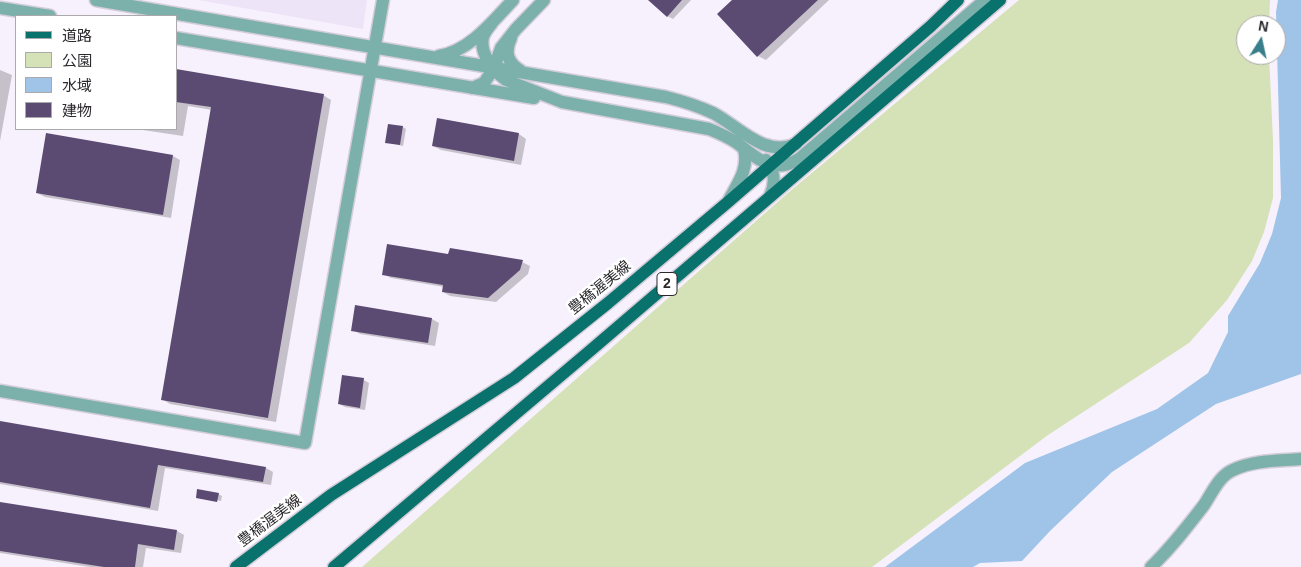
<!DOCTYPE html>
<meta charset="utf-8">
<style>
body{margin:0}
#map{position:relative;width:1301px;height:567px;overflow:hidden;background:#f7f1fd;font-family:Arial,"Noto Sans JP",sans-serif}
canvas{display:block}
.legend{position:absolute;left:15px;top:15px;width:162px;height:115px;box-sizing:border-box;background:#fff;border:1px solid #aaa9ab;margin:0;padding:6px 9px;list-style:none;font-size:15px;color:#2b292d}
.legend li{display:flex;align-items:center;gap:10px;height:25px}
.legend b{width:25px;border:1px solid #aaa9ab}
.north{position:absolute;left:1236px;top:15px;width:50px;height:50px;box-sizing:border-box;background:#fff;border:1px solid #aaa9ab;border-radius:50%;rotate:10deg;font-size:14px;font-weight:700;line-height:20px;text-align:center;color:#2b292d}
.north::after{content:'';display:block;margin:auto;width:18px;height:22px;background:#397e8b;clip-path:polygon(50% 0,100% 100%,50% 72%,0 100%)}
</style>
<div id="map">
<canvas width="1301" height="567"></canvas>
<ul class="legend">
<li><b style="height:6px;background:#09726d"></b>道路</li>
<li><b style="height:14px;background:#d5e1b6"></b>公園</li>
<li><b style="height:14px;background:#9fc4e8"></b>水域</li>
<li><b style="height:14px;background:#5b4b72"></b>建物</li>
</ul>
<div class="north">N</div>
</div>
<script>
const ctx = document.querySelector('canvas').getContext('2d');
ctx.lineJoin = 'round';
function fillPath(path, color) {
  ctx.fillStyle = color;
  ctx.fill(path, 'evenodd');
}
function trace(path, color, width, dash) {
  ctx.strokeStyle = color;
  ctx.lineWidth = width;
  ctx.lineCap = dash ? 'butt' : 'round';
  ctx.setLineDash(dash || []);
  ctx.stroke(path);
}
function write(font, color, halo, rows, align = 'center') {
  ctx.font = font + ' Arial,"Noto Sans JP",sans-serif';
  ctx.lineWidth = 5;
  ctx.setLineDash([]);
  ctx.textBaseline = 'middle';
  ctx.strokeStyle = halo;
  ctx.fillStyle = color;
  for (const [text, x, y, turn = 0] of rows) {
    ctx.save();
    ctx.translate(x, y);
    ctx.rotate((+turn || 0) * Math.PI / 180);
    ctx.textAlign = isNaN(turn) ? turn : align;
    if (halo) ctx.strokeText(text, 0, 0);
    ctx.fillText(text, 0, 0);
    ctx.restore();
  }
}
const built = new Path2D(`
 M198,0H367L363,29Z`);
const green = new Path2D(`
 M1019,0H1270L1269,25H1246V55H1269L1273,141V198L1264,232L1252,261L1227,300L1189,343L1048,435L872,567H362L789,192Z`);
const water = new Path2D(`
 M1278,0H1301V374L1216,404L1112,472L1050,531L1022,561L980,563L973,567H885L1025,463L1157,409L1208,373L1228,332V316L1260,263L1272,234L1281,198L1276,12Z`);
const shadow = new Path2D(`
 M654,0H691L673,19L667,16Z
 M734,0H829L766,60L758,56Z
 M0,70L12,75L0,141Z
 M176,71L323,95L331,100L276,422L170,404L162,399L212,110L188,106L183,136L136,129H176Z
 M403,127L406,129L403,146L386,142Z
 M519,134L526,139L521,165L441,150L433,146Z
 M47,135L173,156L180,160L171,218L45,197L37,193Z
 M450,256L522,262L530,266L528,274L496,302L450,296L443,292L444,287L391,278L383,274Z
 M432,319L439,323L435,346L360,334L353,330Z
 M343,377L364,380L369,383L365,410L345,407L339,404Z
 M0,422L266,468L273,472L271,485L165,468L158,511L0,484Z
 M218,494L222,496L221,501L199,497Z
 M0,503L177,531L184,535L181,553L146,548L143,567H90L0,553Z`);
const building = new Path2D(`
 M648,0H682L667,17Z
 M732,0H818L757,57L717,14Z
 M176,69L324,94L268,418L161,400L211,107L176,102Z
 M437,118L519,133L514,161L432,146Z
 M388,124L403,126L400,145L385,143Z
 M46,133L173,155L163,215L36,193Z
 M387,244L448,254L450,248L523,260L520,270L488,298L442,292L443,285L382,275Z
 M355,305L432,318L428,343L351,331Z
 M342,375L364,378L360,408L338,404Z
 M0,421L266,467L263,482L158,465L150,508L0,482Z
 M197,489L219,493L217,502L196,498Z
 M0,502L177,530L174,550L138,544L135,567H104L0,551Z`);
const minor = new Path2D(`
 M96,0L666,97C682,101 698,106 713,113C738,126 764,158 796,144
 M0,8L50,16
 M492,23C489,27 485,31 483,37C479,54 494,71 506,80L562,102L709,129C719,133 728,137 737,143C758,159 772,175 799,159L985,0
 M176,38L534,98
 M511,38C504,53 508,63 521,71
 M439,56C470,51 493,21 513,0
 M472,88L484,83L494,68L501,48L516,29L544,0
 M766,160C775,172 776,183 770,196
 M729,200C738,183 749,169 744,149
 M0,391L305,443L383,0
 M1151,567C1171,548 1187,527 1204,505C1212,493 1219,476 1233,470C1254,460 1278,461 1301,459`);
const major = new Path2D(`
 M236,567L331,495L514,378L608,303L728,202L931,26L958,0
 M334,567L591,350L1000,0`);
const shields = [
 [667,284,20]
];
const shieldNames = [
 ["2",667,284]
];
const streetNames = [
 ["豊橋渥美線",600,288,-39],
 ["豊橋渥美線",270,521,-37]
];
fillPath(built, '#ede4f7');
fillPath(green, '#d5e1b6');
fillPath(water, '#9fc4e8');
fillPath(shadow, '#0003');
fillPath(building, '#5b4b72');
trace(minor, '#d2cdd8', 15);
trace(major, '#d2cdd8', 15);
trace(minor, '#7bb0ab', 12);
trace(major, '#09726d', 12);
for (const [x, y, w] of shields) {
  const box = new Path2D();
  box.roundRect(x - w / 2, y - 11.5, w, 23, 4);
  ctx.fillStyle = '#fff';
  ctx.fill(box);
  trace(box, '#2b292d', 1);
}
write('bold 14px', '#2b292d', null, shieldNames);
write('15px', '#2b292d', '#fff', streetNames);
</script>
